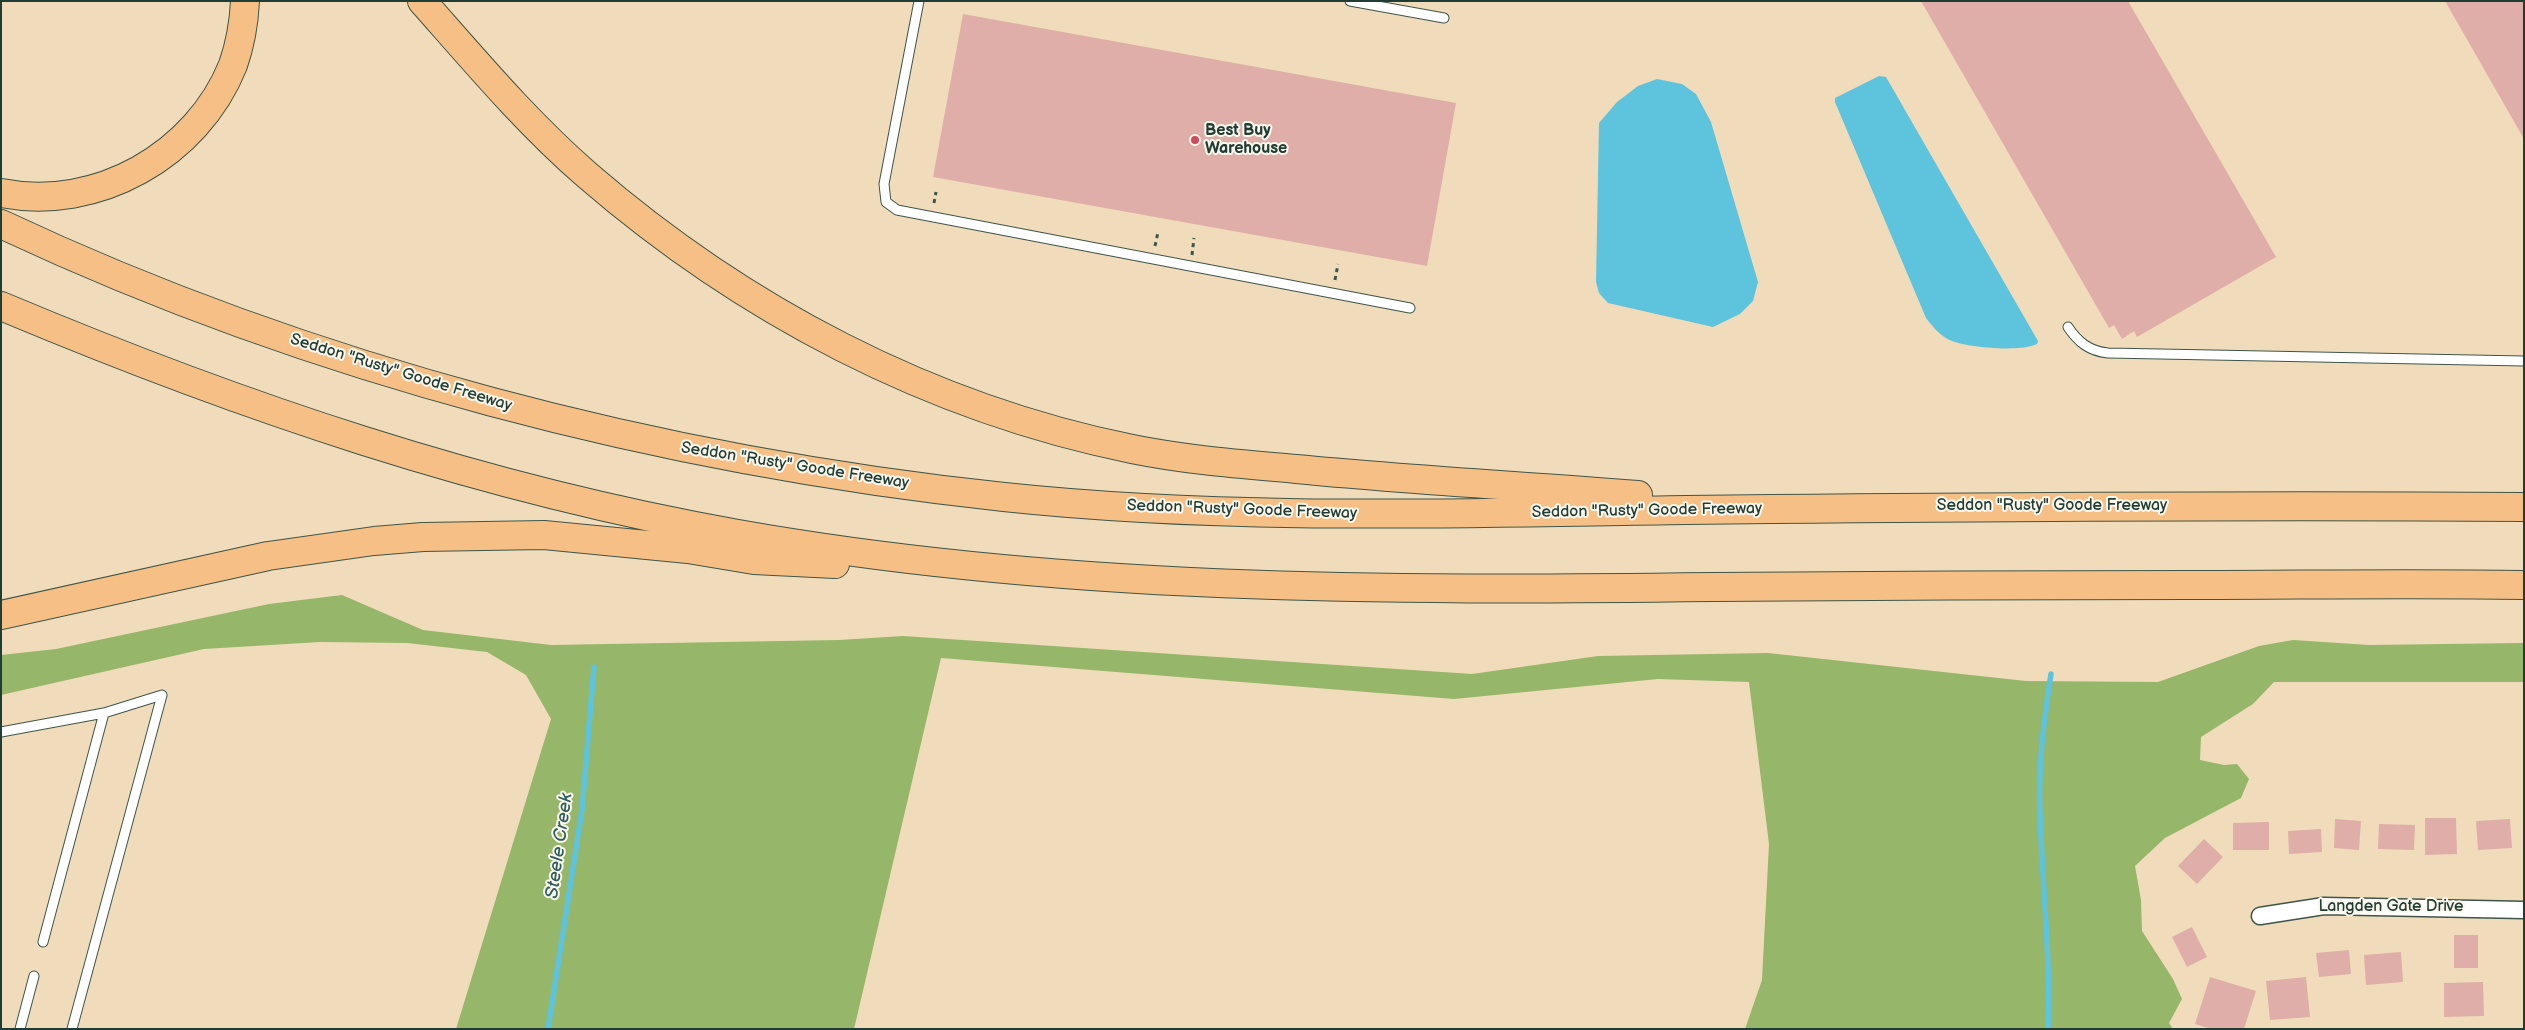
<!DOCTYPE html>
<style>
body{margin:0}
#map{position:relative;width:2525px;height:1030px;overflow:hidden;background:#f0dcbb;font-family:"Balsamiq Sans",sans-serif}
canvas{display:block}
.frame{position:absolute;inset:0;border:2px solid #1f3d34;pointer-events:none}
</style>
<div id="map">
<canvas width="2525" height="1030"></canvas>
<div class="frame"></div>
</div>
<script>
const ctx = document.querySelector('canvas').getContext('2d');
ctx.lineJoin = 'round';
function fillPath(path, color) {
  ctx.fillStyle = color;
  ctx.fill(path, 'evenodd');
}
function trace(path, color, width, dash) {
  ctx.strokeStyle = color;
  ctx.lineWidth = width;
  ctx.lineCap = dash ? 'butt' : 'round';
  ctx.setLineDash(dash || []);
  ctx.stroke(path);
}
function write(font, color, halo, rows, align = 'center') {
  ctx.font = font + ' "Balsamiq Sans",sans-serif';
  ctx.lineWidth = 4;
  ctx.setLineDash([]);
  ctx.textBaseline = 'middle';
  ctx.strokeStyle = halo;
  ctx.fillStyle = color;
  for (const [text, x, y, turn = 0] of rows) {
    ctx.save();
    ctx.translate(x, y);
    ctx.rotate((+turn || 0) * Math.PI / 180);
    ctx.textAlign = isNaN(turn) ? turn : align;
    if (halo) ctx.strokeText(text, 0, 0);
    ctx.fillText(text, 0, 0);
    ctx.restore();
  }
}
const forest = new Path2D(`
 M342,595L423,630L551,645L839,640L903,636L1472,674L1598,656L1768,653L2026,681L2158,682L2259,646L2293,640L2369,645L2524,643V682H2274L2253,704L2201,737L2200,760L2224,765L2237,764L2249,779L2241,798L2165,838L2135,866L2141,900L2142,931L2173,979L2182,999L2169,1023L2173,1029H1745L1762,980L1769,844L1749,682L1658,679L1454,699L941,658L854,1029H456L551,719L526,675L487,652L407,643L320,642L204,649L1,695V655L56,649L269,604Z`);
const water = new Path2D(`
 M1879,76L1886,77L2038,341L2037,344C2021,352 1970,348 1952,341C1941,337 1933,327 1926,318L1835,102V98Z
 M1657,79L1682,84L1696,94L1711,122L1758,282L1753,301L1740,314L1713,327L1608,303L1599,293L1596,282L1599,123L1617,102L1638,86Z`);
const stream = new Path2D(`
 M548,1029L582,810L594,667
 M2048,1029C2051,956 2042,884 2040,811C2038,765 2044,720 2051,674`);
const building = new Path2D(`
 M1921,1H2128L2276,257L2137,337L2134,331L2122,339L2114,325L2109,328Z
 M2445,1H2524V139Z
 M963,14L1456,103L1427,266L933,177Z
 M2425,818H2456L2457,854L2425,855Z
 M2335,819L2361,821L2359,850L2334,848Z
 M2510,819L2512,848L2478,850L2476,821Z
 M2269,822V850H2233V823Z
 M2379,824L2415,825L2414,850L2378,849Z
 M2321,829L2322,852L2289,854L2288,831Z
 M2204,839L2223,857L2197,884L2178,866Z
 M2192,927L2207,957L2187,967L2172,937Z
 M2454,935H2478V968H2454Z
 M2349,950L2351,974L2319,977L2316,953Z
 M2401,952L2403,982L2366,985L2364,955Z
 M2210,977L2256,991L2244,1029H2211L2195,1024Z
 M2306,977L2310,1017L2270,1020L2266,981Z
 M2483,982L2484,1016L2444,1017V983Z`);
const path = new Path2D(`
 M934,203L936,192
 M1155,246L1158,232
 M1192,255L1194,238
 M1335,280L1338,264`);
const service = new Path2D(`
 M919,1L884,184L886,202L897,210L1410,308
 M1350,1L1444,18
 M2068,327C2078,342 2089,351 2108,353L2524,361
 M1,732L104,713L43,942
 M20,1029L34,976
 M72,1029L162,695L104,713`);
const minor = new Path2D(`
 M2260,916L2324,906L2524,910`);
const motorway = new Path2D(`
 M422,1C475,61 527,123 587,175C743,310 930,408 1132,449C1186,460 1241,464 1296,469C1409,480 1524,486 1638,495
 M1,193C97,212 197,155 233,65C240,45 244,22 245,1
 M1,224C311,370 664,461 1004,497C1230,521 1459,513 1686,510C1965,507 2245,505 2524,507
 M1,306C239,406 483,489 738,534C1060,591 1387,591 1713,587C1872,585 2030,586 2189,585C2301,585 2412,583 2524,585
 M1,615L268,556L374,541L423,537L544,535L688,549L754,560L835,564`);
const markers = [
 [1195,140,5,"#d1495b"]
];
const poiNames = [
 ["Best Buy",1205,131],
 ["Warehouse",1205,149]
];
const streetNames = [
 ["Seddon \"Rusty\" Goode Freeway",401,373,17],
 ["Seddon \"Rusty\" Goode Freeway",795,466,9],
 ["Seddon \"Rusty\" Goode Freeway",2052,506],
 ["Seddon \"Rusty\" Goode Freeway",1242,510,2],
 ["Seddon \"Rusty\" Goode Freeway",1647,511,-1],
 ["Langden Gate Drive",2391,907]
];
const waterNames = [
 ["Steele Creek",560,846,-82]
];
fillPath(forest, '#96b669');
fillPath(water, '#5ec3dc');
trace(stream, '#5ec3dc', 5.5);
fillPath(building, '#e0aea8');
trace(service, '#3e5548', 11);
trace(minor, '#3e5548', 19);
trace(motorway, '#3e5548', 30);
trace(path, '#3e5548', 3, [4, 4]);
trace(service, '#fff', 9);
trace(minor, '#fff', 16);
trace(motorway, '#f5bf86', 28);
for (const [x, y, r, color] of markers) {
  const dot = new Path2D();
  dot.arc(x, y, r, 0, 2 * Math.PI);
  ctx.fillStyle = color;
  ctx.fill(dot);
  trace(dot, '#fbf7ec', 2);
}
write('bold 16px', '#1f3d34', '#fbf7ec', poiNames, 'left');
write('16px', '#1f3d34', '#fbf7ec', streetNames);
write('italic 18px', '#2f5e5e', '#fbf7ec', waterNames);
</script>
